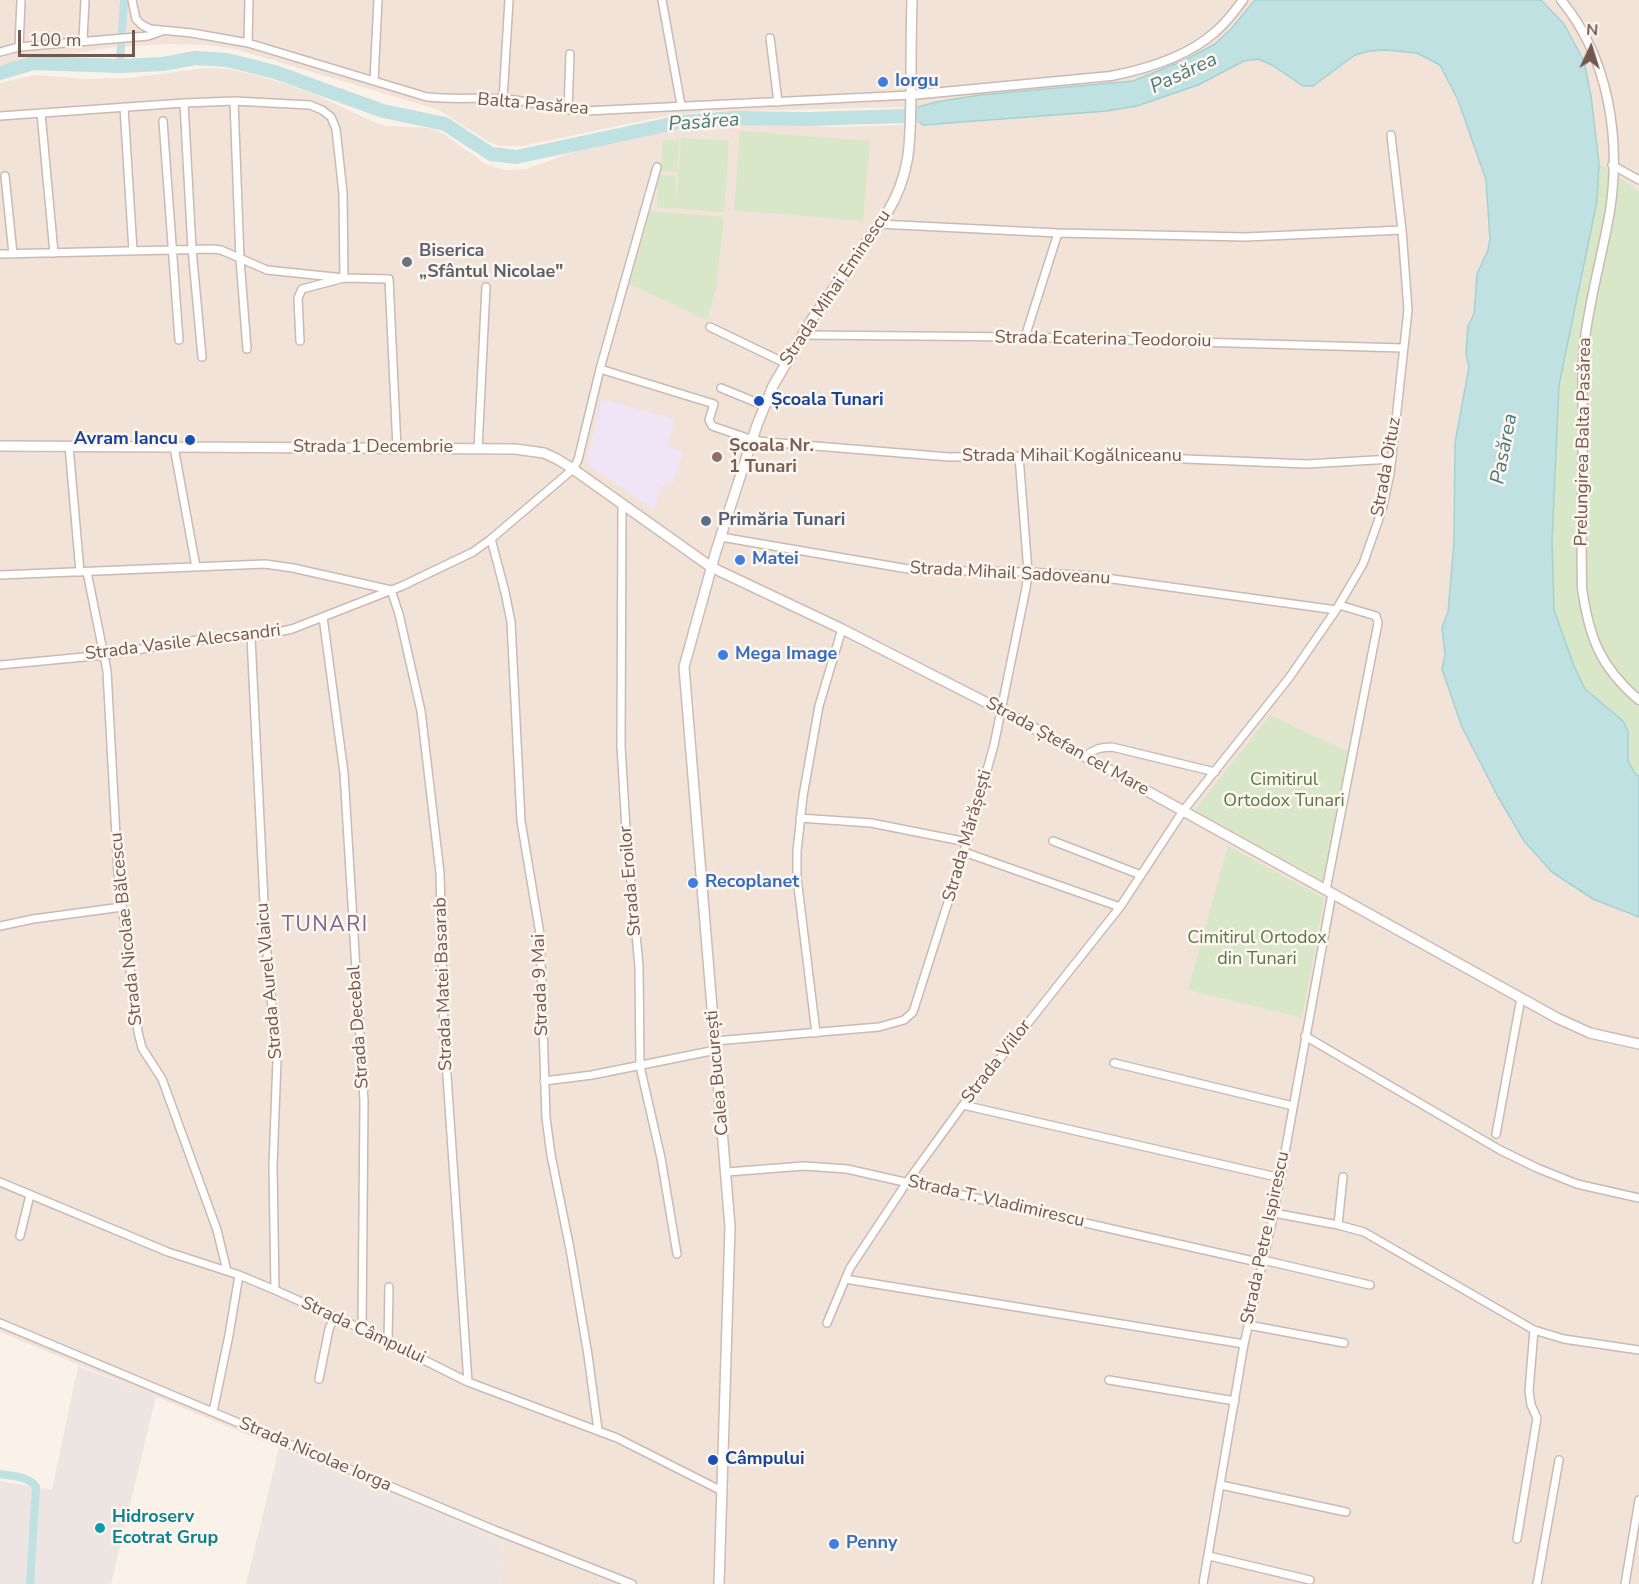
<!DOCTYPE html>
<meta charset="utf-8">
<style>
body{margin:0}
#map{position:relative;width:1639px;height:1584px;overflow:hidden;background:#faf2e9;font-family:"Nunito Sans",sans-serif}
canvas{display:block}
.north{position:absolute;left:1561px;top:18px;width:60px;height:60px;-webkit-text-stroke:4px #fdf6ef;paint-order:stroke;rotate:4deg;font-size:16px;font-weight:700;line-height:24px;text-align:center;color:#72584f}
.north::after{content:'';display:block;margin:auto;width:21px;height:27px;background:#72584f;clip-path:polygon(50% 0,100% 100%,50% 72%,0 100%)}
.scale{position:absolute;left:18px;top:30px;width:117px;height:27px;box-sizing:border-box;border:3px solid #72584f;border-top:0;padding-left:8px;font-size:18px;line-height:21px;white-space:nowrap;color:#72584f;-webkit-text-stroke:4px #fdf6ef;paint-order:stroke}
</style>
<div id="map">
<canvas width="1639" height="1584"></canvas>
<div class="north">N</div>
<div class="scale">100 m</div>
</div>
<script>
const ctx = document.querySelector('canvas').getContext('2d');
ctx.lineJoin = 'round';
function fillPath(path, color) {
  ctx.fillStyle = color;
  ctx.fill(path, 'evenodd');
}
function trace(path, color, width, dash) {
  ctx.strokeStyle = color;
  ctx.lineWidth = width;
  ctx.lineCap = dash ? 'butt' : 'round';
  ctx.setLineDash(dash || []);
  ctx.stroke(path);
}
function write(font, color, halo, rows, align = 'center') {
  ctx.font = font + ' "Nunito Sans",sans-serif';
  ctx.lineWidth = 5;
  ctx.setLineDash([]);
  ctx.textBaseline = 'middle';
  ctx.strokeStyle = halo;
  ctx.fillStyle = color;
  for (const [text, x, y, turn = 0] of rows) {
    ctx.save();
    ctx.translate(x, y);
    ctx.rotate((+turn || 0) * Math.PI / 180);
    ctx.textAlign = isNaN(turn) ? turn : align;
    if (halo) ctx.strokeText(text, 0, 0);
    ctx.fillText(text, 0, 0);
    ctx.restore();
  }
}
const residential = new Path2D(`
 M0,0H1255L1231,29L1215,44L1185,60L1155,73L1133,81L980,95L936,102L923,125L1107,111L1198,85L1245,61L1258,59L1272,65L1304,86H1313L1356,55L1369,51L1386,50L1417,53L1440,65L1458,100L1486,180L1490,239L1488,250L1477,274L1474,315L1468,326L1466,354L1469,367L1456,443L1454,542L1448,612L1442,627L1445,655L1442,669L1462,727L1497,795L1626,914L1639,917V1584H501L504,1541L0,1332V83L35,75L85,79L131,78L204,68L230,69L260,76L312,93L376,123L388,126L429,128L441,132L487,165L506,170L526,169L585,148L670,131L740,123L835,127L903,125L904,107L702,112L666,116L522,146H500L489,142L439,110L239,50L210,45L172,44L116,47L0,65Z
 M1541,0H1639V191L1599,163L1591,96L1584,61L1564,24Z`);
const industrial = new Path2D(`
 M78,1366L156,1396L111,1584H0V1481L52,1490Z
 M279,1448L504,1541L501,1584H246Z`);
const education = new Path2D(`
 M602,399L675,419L667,446L683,452L674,481L660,488L654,510L586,463Z`);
const green = new Path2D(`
 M740,131L870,141L863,221L734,210Z
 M681,138L729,141L724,212L657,207L658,175L676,176V206Z
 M663,140L679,141L677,172L661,171Z
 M1599,163L1639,191V776L1636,775L1628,761V731L1623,721L1585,689L1574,666L1554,610L1552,541L1559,385L1597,201Z
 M650,211L724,217L716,288L707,320L629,284Z
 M1270,715L1350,753L1325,882L1195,810Z
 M1228,846L1324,898L1302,1018L1188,990Z`);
const water = new Path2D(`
 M1255,0H1541L1564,24L1584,61L1591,96L1599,163L1597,201L1559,385L1552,541L1554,610L1574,666L1585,689L1623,721L1628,731V761L1636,775L1639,776V917L1593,899L1552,872L1524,841L1497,795L1462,727L1442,669L1445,655L1442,627L1448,612L1454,542L1455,443L1469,367L1466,354L1468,326L1474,314L1477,274L1488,250L1490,239L1486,180L1458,100L1440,65L1417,53L1386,50L1369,51L1355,55L1313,86H1303L1272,65L1258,59L1244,61L1198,85L1137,106L1107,111L923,125L919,122L918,107L936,102L980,95L1133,81L1185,60L1215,44L1231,29Z`);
const canal = new Path2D(`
 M122,31L124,0
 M120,66L121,43
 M0,1474C12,1476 29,1476 36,1487L30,1584`);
const river = new Path2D(`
 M0,73L33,63L120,66L163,64L195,58L227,60L275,72L383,111L445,124L491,154L516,157L680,122L735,118L808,119L937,115`);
const minor = new Path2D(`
 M132,0L136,19L142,25L150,29L192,33L248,43L427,97C454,100 480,97 506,99C533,102 558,109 585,111L911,95
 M662,0L681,105
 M770,38L778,102
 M83,40L85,0
 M248,43L249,0
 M19,47L21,0
 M0,52L19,47L148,36L162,31
 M374,81L378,0
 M503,99L509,0
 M234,101L240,259L247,349
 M184,103L192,249L202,357
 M124,107L133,251
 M568,110L570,54
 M41,113L54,253
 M0,116L184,103L234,101L310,105L322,110L331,117L336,129L343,193L344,278
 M163,121L179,340
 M1612,165L1639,180
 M5,176L13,254
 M879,224L1058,233L1246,237L1402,230
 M0,254L212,249L221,250L267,270L344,278
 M710,327L785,363
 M802,335L1025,337L1403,348
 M1025,337L1058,233
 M300,341L298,298L302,289L344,278L389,279L397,448
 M600,369L714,404L709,420L712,426L753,440L767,442L949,457L1089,455L1307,464L1392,459
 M721,388L765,406
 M69,446L80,572
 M174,447L196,567
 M478,449L486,287
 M622,504L621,746L626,829L639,966L640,1066L661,1158L677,1254
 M721,537L914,570L1028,572L1091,576L1336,610
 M491,539L505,592L511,622L521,821L540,934L546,1118L551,1155L570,1249L588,1355L598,1430
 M87,572L107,671L118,873L138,1032L142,1048L162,1079L217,1230L227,1271
 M0,575L265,564L293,568L391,590L399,614L421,711L440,873L444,1032L468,1382
 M323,617L344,773L364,1101L362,1329
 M251,637L266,943L277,1060L273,1166L275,1290
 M0,665L105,655L198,640L264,635L292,629L402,586L473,552L491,539L573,469L578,460L600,369L657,167
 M1086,756C1094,749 1101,747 1112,747L1215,772
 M800,818L871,823L967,842
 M1053,841L1141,875
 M964,852L1120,907
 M1326,890L1378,623L1376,616L1339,605
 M0,926L33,919L122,907
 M816,1033L797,878V851L803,796L819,706L842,629
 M1305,1036L1500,1150L1537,1168L1577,1184L1639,1198
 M715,1041L879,1027L904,1020L913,1012L964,852L994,745L1026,588L1028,572L1019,456
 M1114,1063L1293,1106
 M544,1081L592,1075L716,1050
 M963,1105L1281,1178
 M1496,1134L1521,998
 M727,1172L804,1166L847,1169L1262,1263
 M0,1182L168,1252L239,1275L275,1290L362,1329L468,1382L617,1438L722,1491
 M1274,1213L1338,1225L1364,1232L1534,1330L1564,1339L1639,1350
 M1338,1225L1343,1177
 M20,1236L30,1195
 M1263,1260L1370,1285
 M845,1279L1244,1344
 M0,1323L497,1531L632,1584
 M827,1323L850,1268L907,1182L963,1105L1120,907L1183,811L1289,678L1336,610L1363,564L1382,510L1390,474L1408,310L1402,230L1391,135
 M1248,1325L1344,1343
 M388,1342L389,1287
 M319,1379L329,1329L334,1317
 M1109,1380L1235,1401
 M213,1412L229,1335L239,1275
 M1221,1485L1346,1512
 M1517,1539L1537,1418L1531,1405L1529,1391L1534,1330
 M1209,1556L1310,1580
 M1203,1584L1244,1344L1274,1213L1332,893
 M1537,1584L1559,1460
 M1625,1584L1639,1500`);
const tertiary = new Path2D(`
 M1561,0C1609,58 1621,138 1610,211C1602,257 1589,300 1584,346C1581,374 1583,404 1583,432C1582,484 1581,536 1582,588C1589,637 1600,667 1639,700
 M911,95L1111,76C1147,69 1187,57 1215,32C1226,23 1235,11 1243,0`);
const secondary = new Path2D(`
 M0,446L515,449L544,453L557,459L573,469L711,567L842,629L1001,710L1557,1018L1590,1033L1639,1044
 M719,1584L730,1227L684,667L716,551L757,425L773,386L812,319L887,213C913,171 910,135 911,88C911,59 911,29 912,0`);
const markers = [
 [883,82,6,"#3f7fe0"],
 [407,262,6,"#6b7280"],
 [759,401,6,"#1a4fb4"],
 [190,440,6,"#1a4fb4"],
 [717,457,6,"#8d6e63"],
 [706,521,6,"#5c6f8a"],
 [740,560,6,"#3f7fe0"],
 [723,655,6,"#3f7fe0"],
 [693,883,6,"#3f7fe0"],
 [713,1460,6,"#1a4fb4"],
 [100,1528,6,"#0f9aa8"],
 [834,1544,6,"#3f7fe0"]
];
const shopNames = [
 ["Iorgu",895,82],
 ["Matei",752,560],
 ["Mega Image",735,655],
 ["Recoplanet",705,883],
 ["Penny",846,1544]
];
const streetNames = [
 ["Balta Pasărea",533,105,5],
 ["Strada Mihai Eminescu",836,288,-56],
 ["Strada Ecaterina Teodoroiu",1103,340,1],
 ["Prelungirea Balta Pasărea",1584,442,-89],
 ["Strada 1 Decembrie",373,448],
 ["Strada Mihail Kogălniceanu",1072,457],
 ["Strada Oituz",1387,467,-80],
 ["Strada Mihail Sadoveanu",1010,574,3],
 ["Strada Vasile Alecsandri",183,643,-7],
 ["Strada Ștefan cel Mare",1067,747,29],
 ["Strada Mărășești",968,836,-74],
 ["Strada Eroilor",631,881,-95],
 ["Strada Nicolae Bălcescu",127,929,-96],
 ["Strada Aurel Vlaicu",270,981,-95],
 ["Strada Matei Basarab",444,984,-92],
 ["Strada 9 Mai",541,985,-92],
 ["Strada Decebal",359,1027,-94],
 ["Strada Viilor",997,1062,-52],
 ["Calea București",718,1073,-95],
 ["Strada T. Vladimirescu",996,1202,13],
 ["Strada Petre Ispirescu",1266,1238,-78],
 ["Strada Câmpului",363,1331,25],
 ["Strada Nicolae Iorga",315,1455,23]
];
const worshipNames = [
 ["Biserica",419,252],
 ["„Sfântul Nicolae\"",419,273]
];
const transitNames = [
 ["Școala Tunari",771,401],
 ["Avram Iancu",178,440,"right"],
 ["Câmpului",725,1460]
];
const educationNames = [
 ["Școala Nr.",729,447],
 ["1 Tunari",729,468]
];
const serviceNames = [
 ["Primăria Tunari",718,521]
];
const parkNames = [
 ["Cimitirul",1284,781],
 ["Ortodox Tunari",1284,802],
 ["Cimitirul Ortodox",1257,939],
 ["din Tunari",1257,960]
];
const cultureNames = [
 ["Hidroserv",112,1518],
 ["Ecotrat Grup",112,1539]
];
const waterNames = [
 ["Pasărea",1184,74,-25],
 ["Pasărea",704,123,-4],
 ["Pasărea",1505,449,-79]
];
const quarterNames = [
 ["TUNARI",325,926]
];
fillPath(residential, '#f1e3d8');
fillPath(industrial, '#ece5e1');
fillPath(education, '#efe5f7');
fillPath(green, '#d8e7c8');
fillPath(water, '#bfe1e2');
trace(water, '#a6d1d3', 1.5);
trace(canal, '#bfe1e2', 8);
trace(river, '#bfe1e2', 14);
trace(minor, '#ccb9b0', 10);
trace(tertiary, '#ccb9b0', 11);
trace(secondary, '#d0bbb0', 12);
trace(minor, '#fff', 7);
trace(tertiary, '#fff', 8);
trace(secondary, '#fff', 9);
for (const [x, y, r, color] of markers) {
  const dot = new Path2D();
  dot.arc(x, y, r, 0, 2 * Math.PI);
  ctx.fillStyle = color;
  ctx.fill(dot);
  trace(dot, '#fdf6ef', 2);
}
write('bold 18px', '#366cbe', '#fdf6ef', shopNames, 'left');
write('18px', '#72584f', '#fdf6ef', streetNames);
write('bold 18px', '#5b616d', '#fdf6ef', worshipNames, 'left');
write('bold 18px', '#164399', '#fdf6ef', transitNames, 'left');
write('bold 18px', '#785e54', '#fdf6ef', educationNames, 'left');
write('bold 18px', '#4e5e75', '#fdf6ef', serviceNames, 'left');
write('18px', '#5b7748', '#fdf6ef', parkNames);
write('bold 18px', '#0d838f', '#fdf6ef', cultureNames, 'left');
write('italic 20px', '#477a7d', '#fdf6ef', waterNames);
ctx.letterSpacing = '1.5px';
write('21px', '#7c668e', '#fdf6ef', quarterNames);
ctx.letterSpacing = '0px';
</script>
